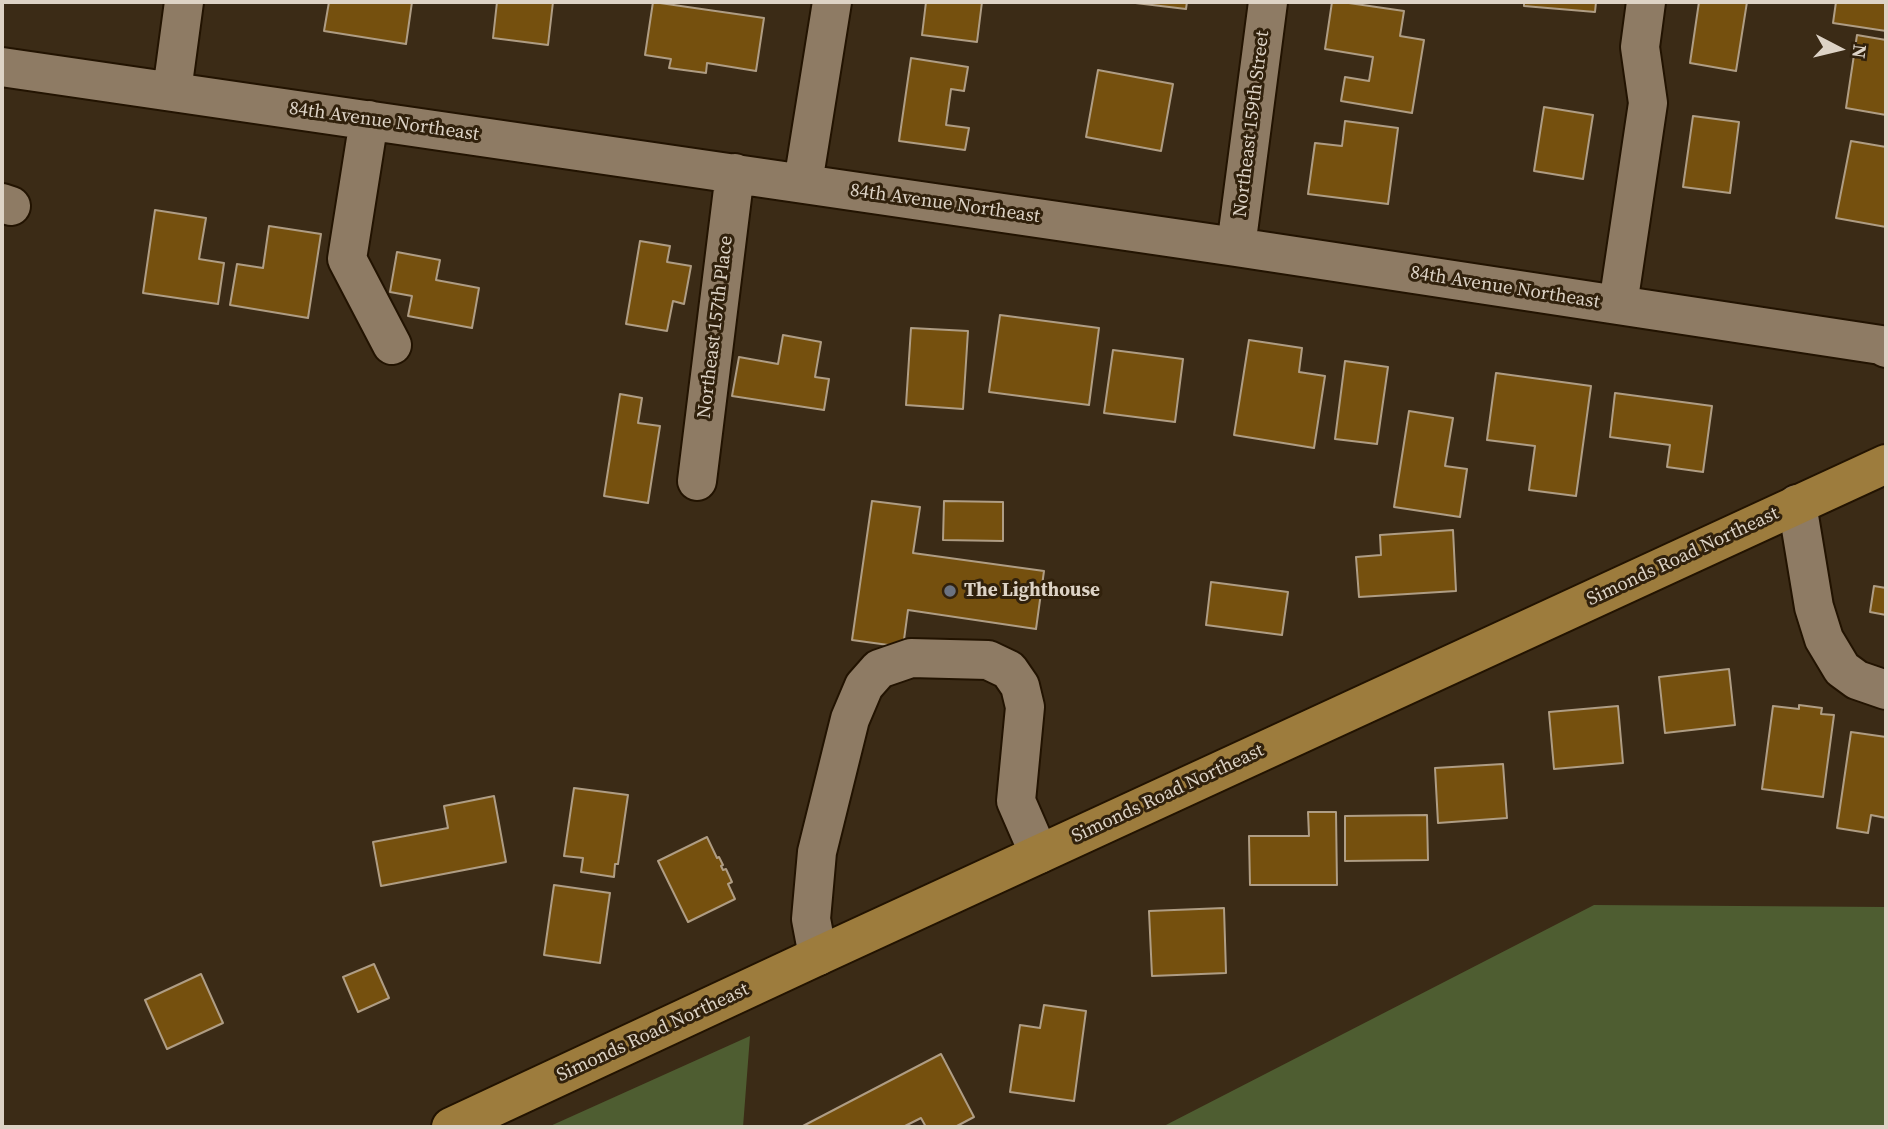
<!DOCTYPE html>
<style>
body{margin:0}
#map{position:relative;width:1888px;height:1129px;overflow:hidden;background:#3b2b16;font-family:"Source Serif 4",serif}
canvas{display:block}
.frame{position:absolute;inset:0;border:4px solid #ddd3c6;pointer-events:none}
.north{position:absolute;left:1804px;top:14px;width:70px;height:70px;-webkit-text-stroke:5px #31210c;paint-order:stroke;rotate:97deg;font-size:19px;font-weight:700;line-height:28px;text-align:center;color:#ddd3c6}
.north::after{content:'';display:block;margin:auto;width:24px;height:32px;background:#ddd3c6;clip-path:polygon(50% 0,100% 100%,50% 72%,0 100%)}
</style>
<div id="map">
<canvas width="1888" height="1129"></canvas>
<div class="frame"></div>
<div class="north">N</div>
</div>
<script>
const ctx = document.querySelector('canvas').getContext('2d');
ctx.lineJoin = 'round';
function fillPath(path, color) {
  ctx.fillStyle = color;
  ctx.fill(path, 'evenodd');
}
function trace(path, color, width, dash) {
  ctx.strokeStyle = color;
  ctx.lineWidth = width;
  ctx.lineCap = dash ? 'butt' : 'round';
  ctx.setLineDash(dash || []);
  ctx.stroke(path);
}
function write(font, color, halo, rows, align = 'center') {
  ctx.font = font + ' "Source Serif 4",serif';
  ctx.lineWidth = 6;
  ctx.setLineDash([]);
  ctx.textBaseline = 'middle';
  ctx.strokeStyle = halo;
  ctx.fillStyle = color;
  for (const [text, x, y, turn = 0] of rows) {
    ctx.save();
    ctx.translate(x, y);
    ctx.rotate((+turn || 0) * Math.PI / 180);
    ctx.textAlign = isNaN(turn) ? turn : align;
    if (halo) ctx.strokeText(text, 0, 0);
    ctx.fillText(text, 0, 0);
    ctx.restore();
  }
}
const green = new Path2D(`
 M1594,905L1886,907V1127H1162Z
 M750,1036L743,1127H548Z`);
const building = new Path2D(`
 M329,2H412L406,44L324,31Z
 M497,2H553L548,45L493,38Z
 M653,2L764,18L756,71L707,63L706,73L669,68L671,59L645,55Z
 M926,2H982L977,42L922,35Z
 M1127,2H1187L1186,9Z
 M1332,2H1342L1404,11L1400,36L1424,40L1412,113L1341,101L1345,77L1369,81L1373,57L1325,49Z
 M1524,2H1596L1595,12L1524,6Z
 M1699,2H1747L1736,71L1690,63Z
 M1836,2H1886V31L1833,23Z
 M1857,35L1886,40V115L1846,108Z
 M911,58L968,67L964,91L951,89L946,125L969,128L965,150L899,141Z
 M1098,70L1173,84L1161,151L1086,137Z
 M1544,107L1593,115L1583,179L1534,171Z
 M1693,116L1739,122L1730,193L1683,187Z
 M1345,121L1398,128L1388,204L1308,194L1315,143L1342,146Z
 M1851,141L1886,147V227L1836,218Z
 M155,210L206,218L199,259L224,263L218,304L143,293Z
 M269,226L321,234L308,318L230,305L237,264L263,268Z
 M640,241L670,246L667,262L691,266L684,304L673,301L667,331L626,324Z
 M397,252L440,260L436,280L479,288L472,328L408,316L412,296L390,292Z
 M1000,315L1099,328L1089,405L989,392Z
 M911,328L968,331L963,409L906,405Z
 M783,335L821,342L815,377L829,379L824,410L732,396L739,357L778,364Z
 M1249,340L1302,348L1299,372L1325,376L1314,448L1234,435Z
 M1113,350L1183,359L1175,422L1104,413Z
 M1345,361L1388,367L1377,444L1335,439Z
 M1496,373L1591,386L1576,496L1529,490L1535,446L1487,440Z
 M1615,393L1712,406L1703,472L1667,467L1670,445L1610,437Z
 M620,394L642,398L638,423L660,426L648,503L604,496Z
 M1409,411L1453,418L1445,466L1467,469L1460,517L1394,507Z
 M872,501L920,507L913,553L1044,571L1036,629L908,610L903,647L852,640Z
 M944,501L1003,502V541L943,540Z
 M1453,530L1456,591L1359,597L1356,557L1381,555L1380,535Z
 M1211,582L1288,592L1282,635L1206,625Z
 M1874,586L1886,588V615L1870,612Z
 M1729,669L1735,725L1665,733L1659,677Z
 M1799,705L1822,708L1821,714L1834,715L1823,797L1762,789L1773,706L1799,709Z
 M1618,706L1623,763L1554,769L1549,712Z
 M1851,732L1886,737V818L1871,815L1868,833L1837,828Z
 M1503,764L1507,818L1438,823L1435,768Z
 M574,788L628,795L618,864H615L614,877L581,872L583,858L564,856Z
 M494,796L506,862L381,886L373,842L448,828L444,806Z
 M1308,812H1336L1337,885H1250L1249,836H1309Z
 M1427,815L1428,860L1345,861V816Z
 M707,837L717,858L719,857L723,865L721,866L723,870L726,869L732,882L728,884L735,899L688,922L658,861Z
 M554,885L610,893L600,963L544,955Z
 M1224,908L1226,973L1152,976L1149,911Z
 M374,964L389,998L358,1012L343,977Z
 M201,974L223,1023L167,1049L145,1000Z
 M1044,1005L1086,1011L1074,1101L1010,1092L1020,1025L1040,1028Z
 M941,1054L974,1117L955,1127H926L921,1118L903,1127H801Z`);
const minor = new Path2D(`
 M2,67L1236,247L1881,345L1886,348
 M172,91L184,2
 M369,120L347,259L392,345
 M803,183L832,2
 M2,203L11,206
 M1236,247L1268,2
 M1618,305L1648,103L1640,47L1646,2
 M697,481L735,173
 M1797,504L1814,607L1824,639L1842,669L1857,680L1886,690
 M818,956L811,919L817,852L850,719L864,686L879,669L911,658L988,660L1009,670L1020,686L1025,707L1016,801L1039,854`);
const major = new Path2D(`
 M451,1127L818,956L1886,464`);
const markers = [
 [950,591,7,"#6b7280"]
];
const streetNames = [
 ["84th Avenue Northeast",384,122,8],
 ["Northeast 159th Street",1252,124,-83],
 ["84th Avenue Northeast",945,204,8],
 ["84th Avenue Northeast",1505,288,9],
 ["Northeast 157th Place",716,327,-83],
 ["Simonds Road Northeast",1683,557,-25],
 ["Simonds Road Northeast",1168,794,-25],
 ["Simonds Road Northeast",653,1033,-25]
];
const poiNames = [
 ["The Lighthouse",964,591]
];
fillPath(green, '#4e5d31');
fillPath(building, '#75500e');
trace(building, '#af9d84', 2);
trace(minor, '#221301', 42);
trace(major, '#221301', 42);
trace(minor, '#8e7b64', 38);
trace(major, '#9d7c3d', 38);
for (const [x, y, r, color] of markers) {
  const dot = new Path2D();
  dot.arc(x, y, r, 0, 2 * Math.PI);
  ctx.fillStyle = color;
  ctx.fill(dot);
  trace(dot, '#31210c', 2.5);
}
write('19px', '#ddd3c6', '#31210c', streetNames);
write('bold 19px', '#ddd3c6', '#31210c', poiNames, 'left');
</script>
